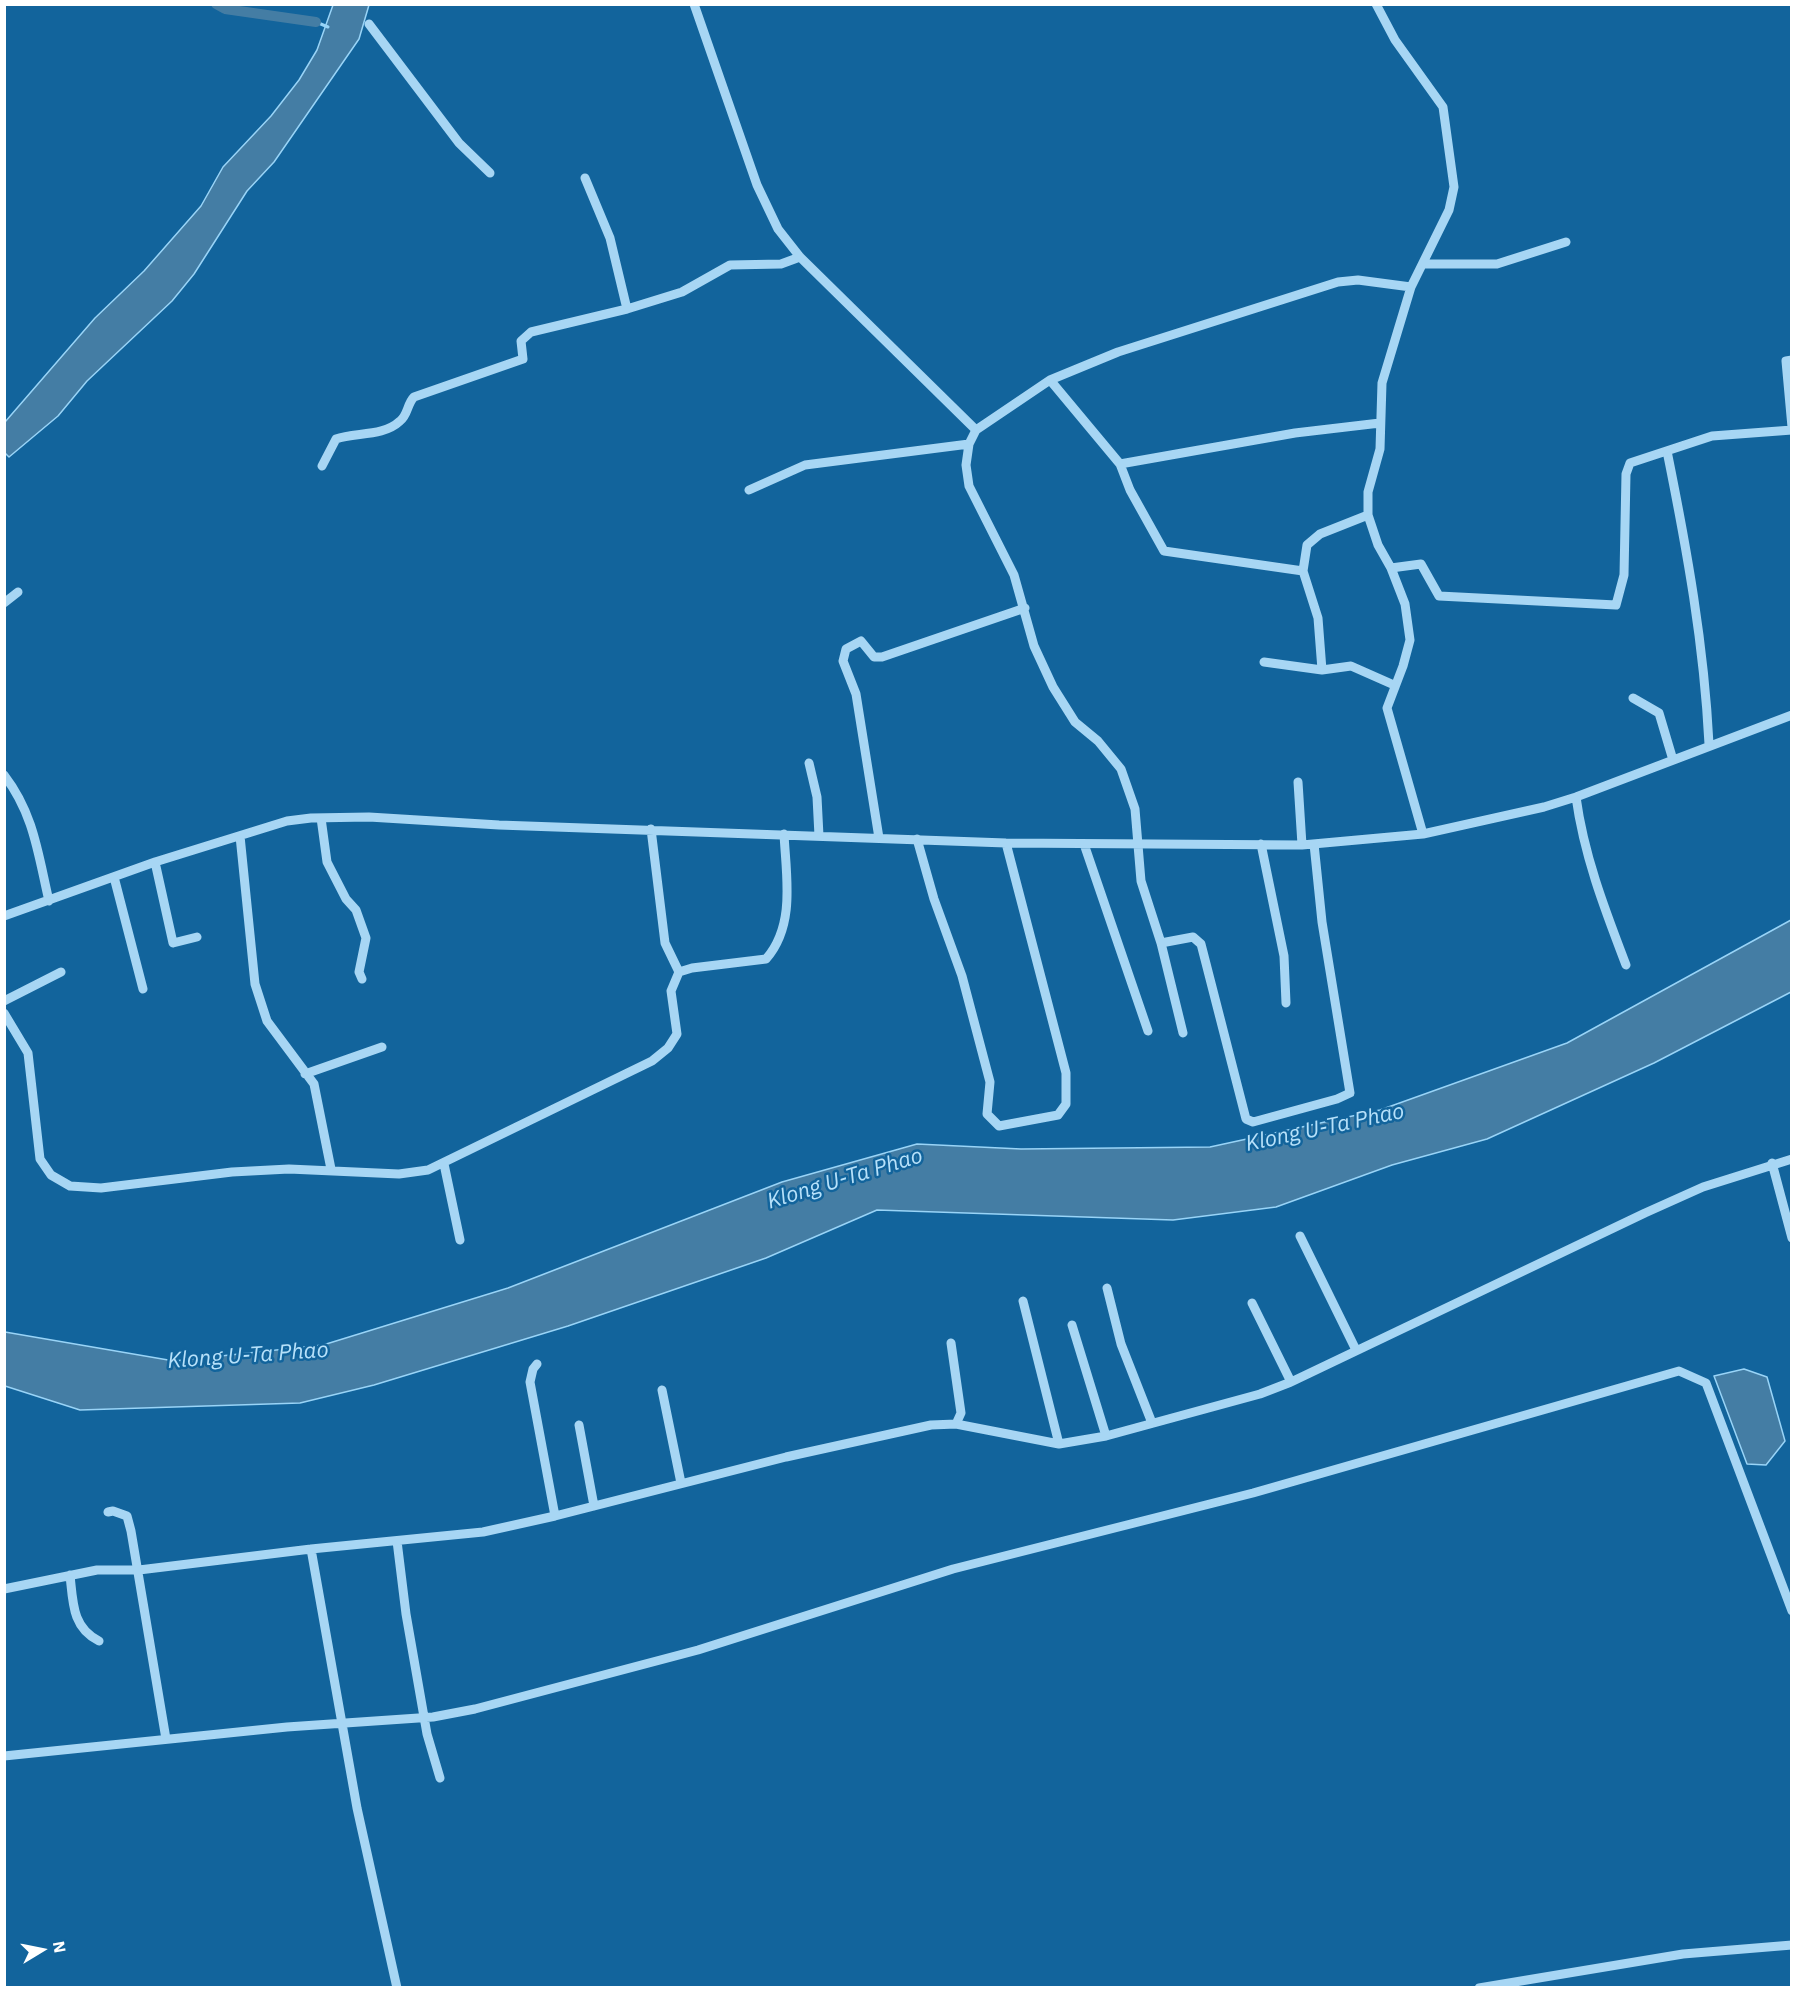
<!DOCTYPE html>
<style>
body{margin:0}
#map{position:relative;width:1796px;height:1992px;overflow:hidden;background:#12649c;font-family:"IBM Plex Sans",sans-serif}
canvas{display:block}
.frame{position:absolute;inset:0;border:6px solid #fff;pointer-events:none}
.north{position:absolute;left:12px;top:1920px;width:60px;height:60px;-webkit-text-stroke:4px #12649c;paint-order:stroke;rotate:80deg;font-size:16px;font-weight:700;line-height:24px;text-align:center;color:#fff}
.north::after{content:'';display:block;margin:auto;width:21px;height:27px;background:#fff;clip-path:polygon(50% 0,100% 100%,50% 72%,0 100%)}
</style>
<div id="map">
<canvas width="1796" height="1992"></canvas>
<div class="frame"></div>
<div class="north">N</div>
</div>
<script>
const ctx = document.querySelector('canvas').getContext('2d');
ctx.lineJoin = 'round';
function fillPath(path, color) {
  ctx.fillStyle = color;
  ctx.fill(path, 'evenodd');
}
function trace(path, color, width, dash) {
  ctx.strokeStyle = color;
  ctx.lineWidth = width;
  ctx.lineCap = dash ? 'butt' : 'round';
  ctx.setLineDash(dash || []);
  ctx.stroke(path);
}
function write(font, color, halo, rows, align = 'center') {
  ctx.font = font + ' "IBM Plex Sans",sans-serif';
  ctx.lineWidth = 5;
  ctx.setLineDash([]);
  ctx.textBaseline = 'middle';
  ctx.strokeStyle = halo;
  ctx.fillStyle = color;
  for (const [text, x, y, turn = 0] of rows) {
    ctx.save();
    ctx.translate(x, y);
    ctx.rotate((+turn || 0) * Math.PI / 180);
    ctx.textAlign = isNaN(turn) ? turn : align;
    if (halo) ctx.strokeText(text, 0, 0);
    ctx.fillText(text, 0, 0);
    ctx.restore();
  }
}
const water = new Path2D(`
 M333,5H369L359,39L274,162L247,191L194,274L172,301L87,381L58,416L9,457L5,453V422L95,318L144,271L201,206L223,167L271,116L299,80L317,50Z
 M1791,920V992L1654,1063L1487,1139L1392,1165L1276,1207L1173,1220L877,1210L766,1258L568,1326L374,1385L300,1403L80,1410L5,1386V1332L174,1361L323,1345L508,1288L782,1182L917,1144L1021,1149L1210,1147L1380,1110L1567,1043Z
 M1744,1369L1767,1377L1785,1441L1766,1465L1747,1464L1714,1376Z`);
const stream = new Path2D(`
 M316,22L328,27`);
const canal = new Path2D(`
 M216,4L225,9L316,22`);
const minor = new Path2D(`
 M694,4L757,185L778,229L800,257L976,430
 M1376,4L1395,40L1443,107L1454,187L1449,210L1411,287L1382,383L1380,449L1368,492V515L1378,545L1391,568L1405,604L1410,640L1403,666L1387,708L1423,834
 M369,24L459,143L490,173
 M585,178L610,238L627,309
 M1423,264H1497L1566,242
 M1792,360L1786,361L1792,427
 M1050,380L1120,464L1295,433L1380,423
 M1667,451C1687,550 1704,644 1709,744
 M1120,464L1130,490L1164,551L1303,571
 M322,466L336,439C355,432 383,437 400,421C408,415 407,404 414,397L523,359L521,341L531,332L627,309L682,292L730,265L781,264L800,257
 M749,490L805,465L969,444
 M1391,568L1421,564L1439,596L1616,605L1624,575L1626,474L1630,463L1712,436L1792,430
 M4,603L18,592
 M1264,662L1322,670L1351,666L1394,685
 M1322,670L1318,618L1303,571L1307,545L1320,534L1368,515
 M1633,698L1659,713L1673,760
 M809,763L817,797L819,836
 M4,775C34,814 38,854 49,901
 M1298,782L1302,845
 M1576,797C1584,856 1605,910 1626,965
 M321,818L327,862L346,899L356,910L366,938L359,972L362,979
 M651,829L665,943L679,972
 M240,836L255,984L267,1021L314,1084L331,1169
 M879,838L856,694L843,661L846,649L861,641L874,657H882L1025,608
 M917,839L934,899L962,976L990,1082L987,1114L999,1126L1058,1115L1066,1104V1073L1006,843
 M1084,844L1148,1031
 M1261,844L1284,956L1286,1003
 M155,862L173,943L197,937
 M114,877L143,989
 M4,916L155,862L287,821L311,818L369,817L499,825L1006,843L1302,845L1423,834L1544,807L1576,797L1792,715
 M1161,943L1193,937L1201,944L1246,1119L1253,1122L1337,1099L1350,1093L1322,922L1314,844
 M4,1001L61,972
 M4,1013L28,1053L40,1159L51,1175L70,1186L101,1188L232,1172L289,1169L399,1174L428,1170L652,1061L668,1048L677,1034L671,991L679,972L692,968L766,959C796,925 786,875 784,834
 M1183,1033L1161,943L1141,881L1135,809L1121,769L1098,741L1075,722L1053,687L1034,646L1014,575L969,486L966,465L969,444L976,430L1050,380L1118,352L1338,282L1358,280L1411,287
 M305,1074L382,1047
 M1772,1163L1792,1238
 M444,1164L460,1240
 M1300,1236L1356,1350
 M1107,1288L1121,1344L1152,1423
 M1023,1301L1059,1444
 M1252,1303L1291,1382
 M1072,1325L1106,1436
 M951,1343L961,1413L956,1424
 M537,1364L533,1369L530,1382L555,1516
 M662,1390L681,1483
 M579,1425L594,1506
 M108,1512L113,1511L127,1516L131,1531L166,1739
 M397,1541L406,1614L427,1734L440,1778
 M311,1549L357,1808L397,1988
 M70,1575C73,1602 72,1628 99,1641
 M4,1589L97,1570H139L311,1549L483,1532L555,1516L786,1457L931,1425L956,1424L1059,1444L1106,1436L1260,1394L1291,1382L1645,1213L1703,1187L1792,1159
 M4,1756L287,1727L433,1717L475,1709L698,1650L953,1569L1253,1493L1679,1371L1706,1383L1792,1611
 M1479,1988L1683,1954L1792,1945`);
const waterNames = [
 ["Klong U-Ta Phao",1325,1128,-12],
 ["Klong U-Ta Phao",845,1179,-17],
 ["Klong U-Ta Phao",248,1356,-4]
];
fillPath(water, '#447da4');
trace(water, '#99d4f7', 1.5);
trace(stream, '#99d4f7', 3);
trace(canal, '#447da4', 10);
trace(minor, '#a7d6f4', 9);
write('italic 22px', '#b7e1fa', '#12649c', waterNames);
</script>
